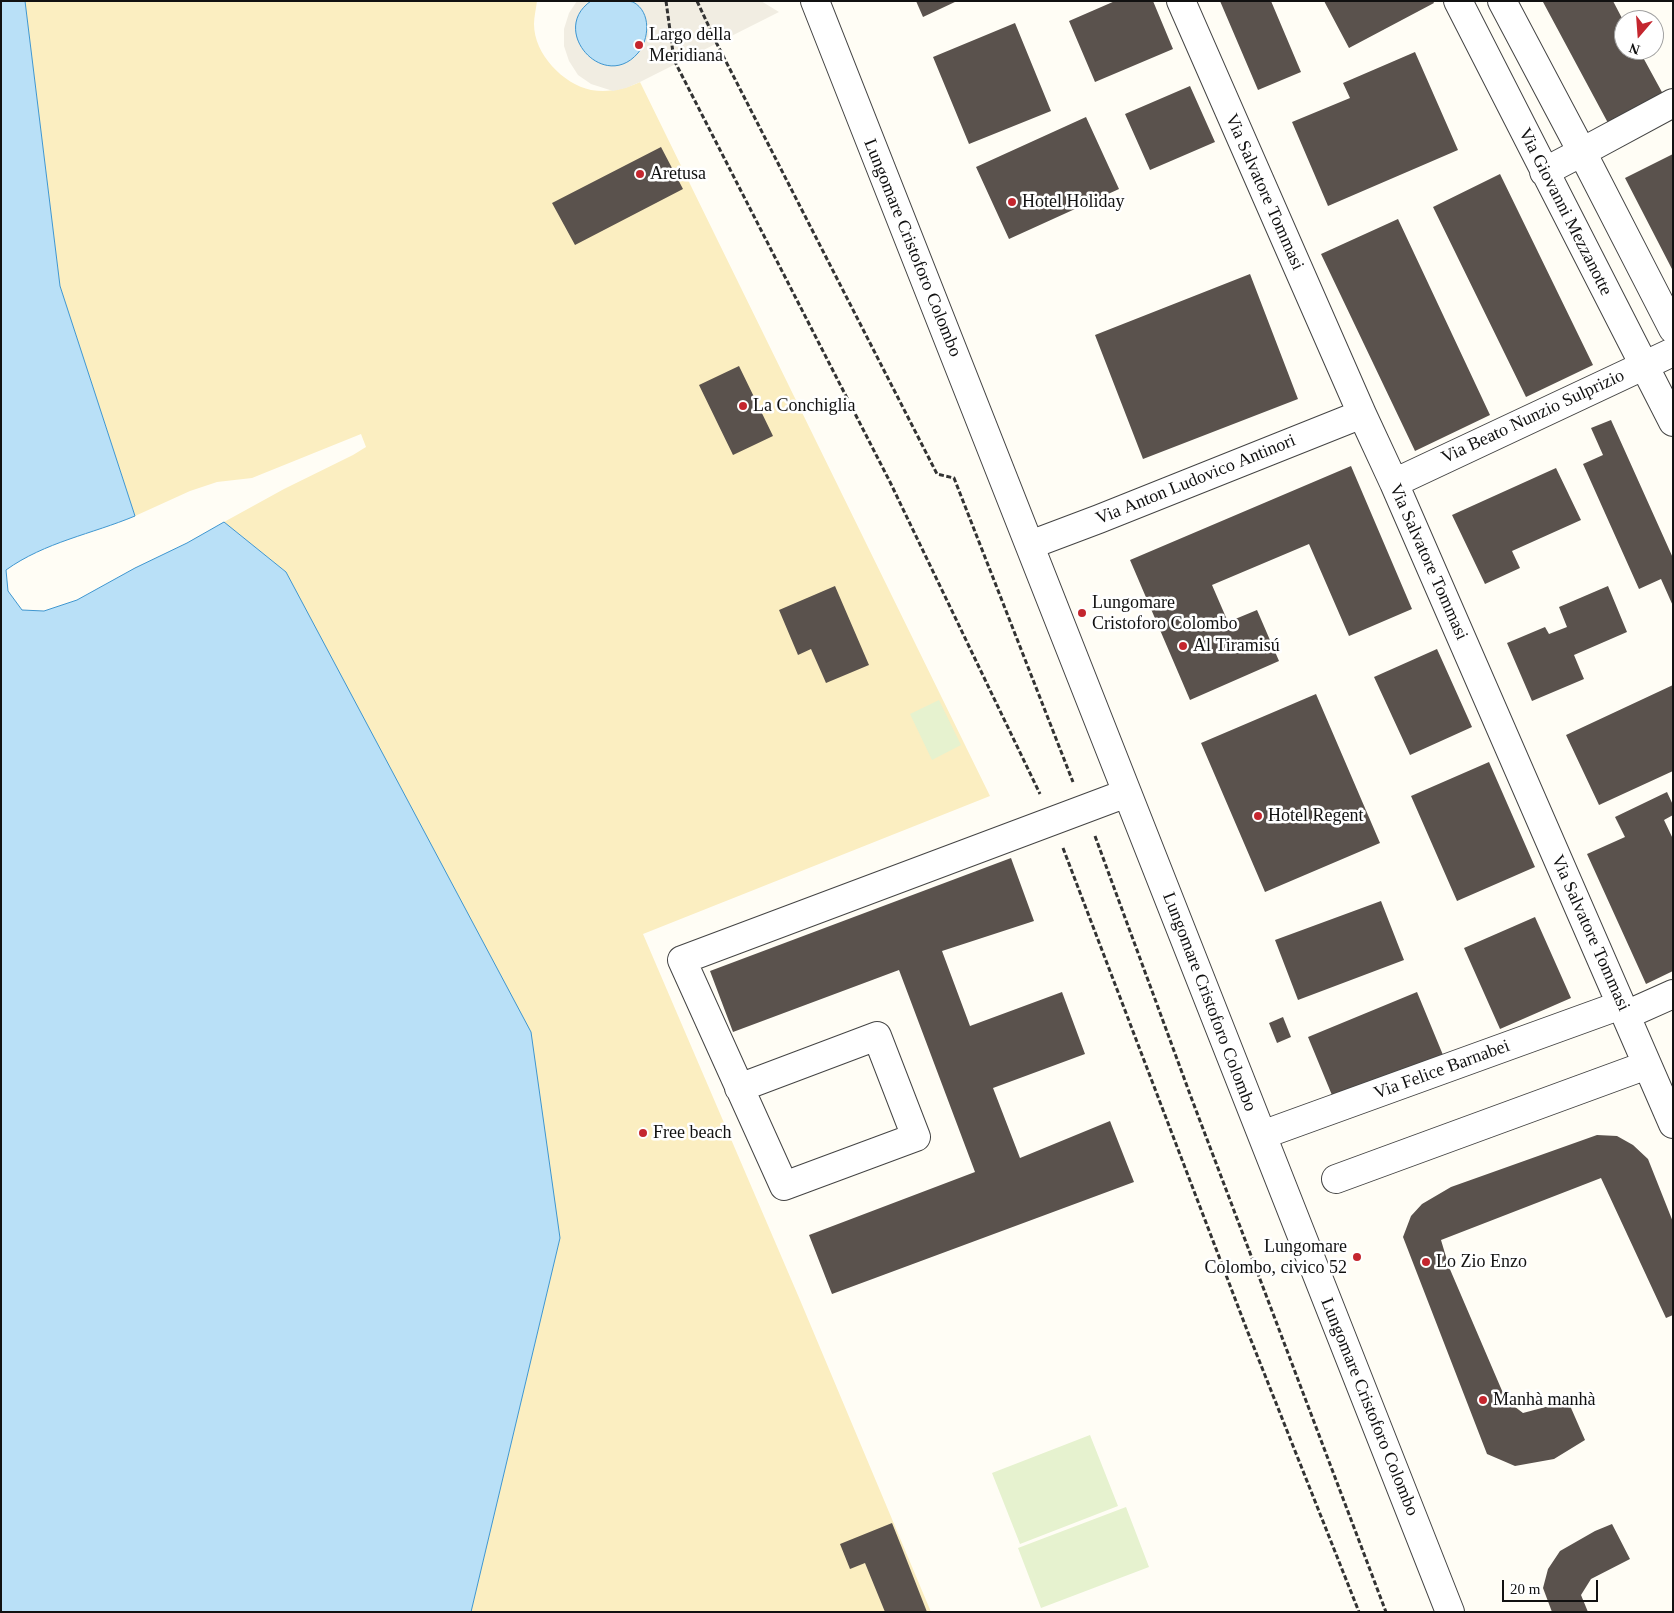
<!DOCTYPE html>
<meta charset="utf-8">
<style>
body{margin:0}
#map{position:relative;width:1674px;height:1613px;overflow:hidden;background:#fffdf5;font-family:Georgia,serif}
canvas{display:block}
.frame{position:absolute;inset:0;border:2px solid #111;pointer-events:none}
.north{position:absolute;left:1614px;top:10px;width:50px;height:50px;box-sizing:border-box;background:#fff;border:1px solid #a0a0a0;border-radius:50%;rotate:198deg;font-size:14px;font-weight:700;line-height:20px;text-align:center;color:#111}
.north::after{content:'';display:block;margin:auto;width:18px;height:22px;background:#c4262e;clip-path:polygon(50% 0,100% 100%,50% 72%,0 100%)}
.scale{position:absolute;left:1502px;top:1580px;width:96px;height:22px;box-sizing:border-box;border:2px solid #111;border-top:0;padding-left:6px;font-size:15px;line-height:18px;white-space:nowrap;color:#111;-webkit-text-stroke:4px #fff;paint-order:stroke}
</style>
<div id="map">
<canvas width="1674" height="1613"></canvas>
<div class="frame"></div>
<div class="north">N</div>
<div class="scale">20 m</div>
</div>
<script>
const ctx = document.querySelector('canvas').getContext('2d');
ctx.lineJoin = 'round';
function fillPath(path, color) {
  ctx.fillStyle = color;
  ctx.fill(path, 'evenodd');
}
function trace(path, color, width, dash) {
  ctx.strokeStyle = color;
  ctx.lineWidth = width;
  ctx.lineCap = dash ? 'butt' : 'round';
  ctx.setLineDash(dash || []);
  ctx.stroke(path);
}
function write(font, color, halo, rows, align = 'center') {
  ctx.font = font + ' Georgia,serif';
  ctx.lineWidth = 5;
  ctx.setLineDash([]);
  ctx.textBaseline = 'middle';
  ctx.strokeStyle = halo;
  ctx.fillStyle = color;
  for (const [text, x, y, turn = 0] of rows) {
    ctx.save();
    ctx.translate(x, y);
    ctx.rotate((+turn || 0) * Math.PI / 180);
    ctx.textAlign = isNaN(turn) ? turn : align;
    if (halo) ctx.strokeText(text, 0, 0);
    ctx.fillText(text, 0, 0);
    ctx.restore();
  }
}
const sand = new Path2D(`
 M25,1H537C536,9 534,17 534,24C534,54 563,84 591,90C609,93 624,89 640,82L990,796L643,934L800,1300L931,1612H471L560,1238L286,572L224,522L284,489L353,455L366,447L361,434L252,478L217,482L190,491L135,516L60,286Z`);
const pitch = new Path2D(`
 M939,700L961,745L932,760L910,714Z
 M1090,1435L1118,1506L1020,1544L992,1473Z
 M1126,1507L1149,1567L1041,1608L1018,1548Z`);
const plaza = new Path2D(`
 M577,1H761L779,12L640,82L626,88L613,91L591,84L578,75L569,61L564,46V29L569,13Z`);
const water = new Path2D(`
 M1,1H25L60,286L135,516C92,534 45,542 6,570L8,591L22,610L44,611L77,600L135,568L187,543L224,522L286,572L531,1032L560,1238L471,1612H1Z
 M591,1C600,1 626,0 633,2C652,12 649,40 638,53C604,93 548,30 591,1Z`);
const building = new Path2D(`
 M916,1H957L923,17Z
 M1115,1H1153L1173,49L1095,82L1069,21Z
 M1220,1H1271L1301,72L1258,90Z
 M1324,1H1433L1434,3L1349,48Z
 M1545,1H1613L1624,22V50H1639L1663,94L1608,123L1543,2Z
 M1015,23L1051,111L969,144L933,57Z
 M1415,52L1458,150L1328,206L1292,122L1350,98L1343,83Z
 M1190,86L1215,142L1150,170L1125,114Z
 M1086,117L1119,189L1009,239L976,167Z
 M661,147L683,189L575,245L552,203Z
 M1673,154V271L1625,178Z
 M1500,174L1593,365L1526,397L1433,207Z
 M1398,219L1490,415L1415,451L1321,254Z
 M1250,274L1298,399L1143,459L1095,335Z
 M739,366L773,436L733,455L699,385Z
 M1611,420L1673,558V606L1661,579L1639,589L1583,464L1603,455L1591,428Z
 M1351,466L1412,609L1349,636L1309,544L1212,585L1228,622L1257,610L1279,661L1190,700L1130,560Z
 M1556,468L1581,520L1512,551L1520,568L1485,584L1452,515Z
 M835,586L869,665L826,683L811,649L798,655L779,610Z
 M1608,586L1627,632L1574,655L1584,679L1532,701L1507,643L1545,627L1549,634L1567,627L1559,607Z
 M1437,649L1472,727L1410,755L1374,677Z
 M1673,685V771L1599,805L1566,735Z
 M1316,694L1380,843L1265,892L1201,743Z
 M1489,762L1535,867L1457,901L1411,796Z
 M1667,792L1673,805V815L1664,820L1673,839V971L1646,984L1587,854L1625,837L1615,817Z
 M1011,858L1034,921L942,951L970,1026L1062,992L1085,1054L993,1088L1020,1158L1110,1121L1134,1182L832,1294L809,1235L975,1172L899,970L733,1032L710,971Z
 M1381,901L1404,960L1298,1000L1275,940Z
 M1535,917L1571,998L1500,1029L1464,948Z
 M1417,992L1443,1055L1334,1100L1308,1037Z
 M1283,1017L1291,1037L1277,1043L1269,1023Z
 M1597,1135L1617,1136L1633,1145L1648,1159L1673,1222V1315L1666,1318L1601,1178L1441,1240L1449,1267L1506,1400L1523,1413L1568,1401L1585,1440L1554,1459L1515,1466L1487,1454L1403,1237L1411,1216L1422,1204L1451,1187Z
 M892,1523L902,1548L927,1612H885L865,1563L850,1569L840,1544Z
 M1612,1524L1630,1559L1591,1579L1581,1595L1588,1612H1552L1543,1588L1548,1569L1560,1551L1595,1531Z`);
const path = new Path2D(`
 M666,1L674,60L890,482L1040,794
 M697,1L717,44L937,474L954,478L1073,782
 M1095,836L1191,1097L1386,1612
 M1063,848L1247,1330L1359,1612`);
const minor = new Path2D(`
 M815,1L1450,1612
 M1181,1L1362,414L1394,483L1673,1124
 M1458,1L1673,422
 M1502,1L1582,152L1673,329
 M1544,172L1582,152L1673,103
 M1394,483L1673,352
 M1030,545L1099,519L1362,414
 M1626,1015L1673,994
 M739,1088L877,1036L916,1137L784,1186L682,960L1127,793
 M1262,1135L1621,1005
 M1336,1179L1647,1065`);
const markers = [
 [639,45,5,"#c4262e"],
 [640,174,5,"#c4262e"],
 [1012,202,5,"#c4262e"],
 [743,406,5,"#c4262e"],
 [1082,613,5,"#c4262e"],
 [1183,646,5,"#c4262e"],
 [1258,816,5,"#c4262e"],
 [643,1133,5,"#c4262e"],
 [1357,1257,5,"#c4262e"],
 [1426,1262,5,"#c4262e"],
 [1483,1400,5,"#c4262e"]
];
const poiNames = [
 ["Largo della",649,35],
 ["Meridiana",649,56],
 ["Aretusa",650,174],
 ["Hotel Holiday",1022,202],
 ["La Conchiglia",753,406],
 ["Lungomare",1092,603],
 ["Cristoforo Colombo",1092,624],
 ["Al Tiramisú",1193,646],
 ["Hotel Regent",1268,816],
 ["Free beach",653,1133],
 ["Lungomare",1347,1247,"right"],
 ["Colombo, civico 52",1347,1268,"right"],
 ["Lo Zio Enzo",1436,1262],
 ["Manhà manhà",1493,1400]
];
const streetNames = [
 ["Via Salvatore Tommasi",1264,192,66],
 ["Via Giovanni Mezzanotte",1565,212,63],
 ["Lungomare Cristoforo Colombo",912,248,68],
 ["Via Beato Nunzio Sulprizio",1533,417,-25],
 ["Via Anton Ludovico Antinori",1196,480,-22],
 ["Via Salvatore Tommasi",1428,562,66],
 ["Via Salvatore Tommasi",1590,933,66],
 ["Lungomare Cristoforo Colombo",1209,1002,69],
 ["Via Felice Barnabei",1442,1070,-20],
 ["Lungomare Cristoforo Colombo",1369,1407,68]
];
fillPath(sand, '#fbeec1');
fillPath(pitch, '#e6f2cf');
fillPath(plaza, '#f1ede2');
fillPath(water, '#b9e0f7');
trace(water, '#3f96cf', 1);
fillPath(building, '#5a524d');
trace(minor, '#444', 30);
trace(path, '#333', 3, [5, 2.5]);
trace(minor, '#fff', 28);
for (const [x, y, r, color] of markers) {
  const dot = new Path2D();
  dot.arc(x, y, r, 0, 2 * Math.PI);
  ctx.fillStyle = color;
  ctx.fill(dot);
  trace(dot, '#fff', 2);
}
write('18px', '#111', '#fff', poiNames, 'left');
write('18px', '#111', '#fff', streetNames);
</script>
